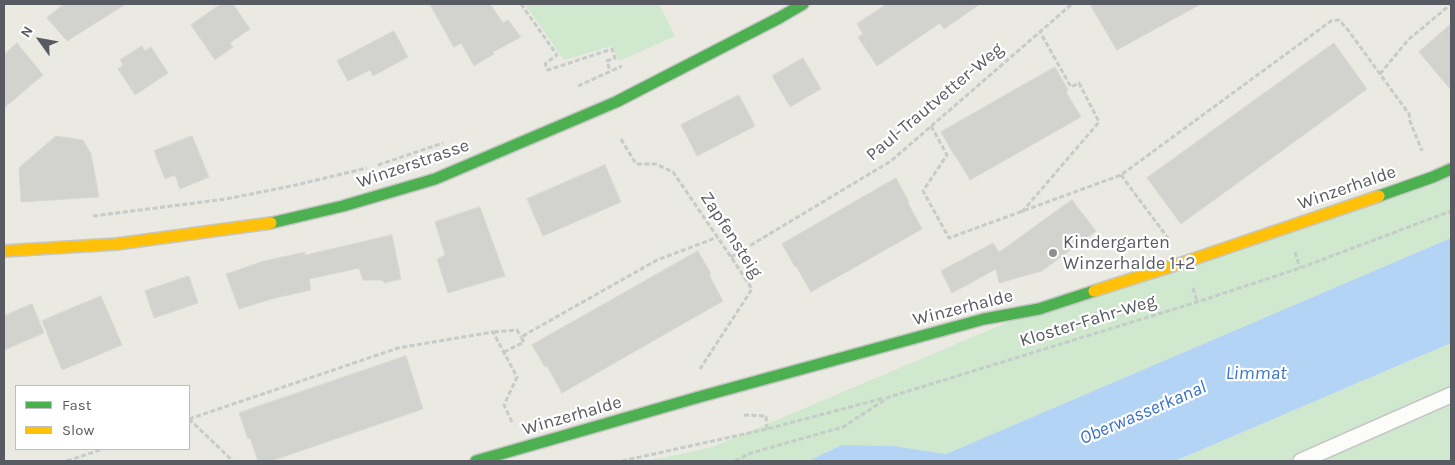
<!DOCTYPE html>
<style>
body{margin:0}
#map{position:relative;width:1455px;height:465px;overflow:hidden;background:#eae9e2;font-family:Karla,sans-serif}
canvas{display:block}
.frame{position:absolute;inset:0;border:5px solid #585c62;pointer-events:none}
.legend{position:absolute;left:15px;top:385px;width:175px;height:65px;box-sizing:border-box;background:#fff;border:1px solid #bcbec0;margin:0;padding:6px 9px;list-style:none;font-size:15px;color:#585c62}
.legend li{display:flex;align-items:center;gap:10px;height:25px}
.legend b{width:25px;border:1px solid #bcbec0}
.north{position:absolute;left:15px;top:15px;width:50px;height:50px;-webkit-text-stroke:4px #fff;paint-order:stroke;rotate:302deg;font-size:14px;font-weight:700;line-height:20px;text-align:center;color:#585c62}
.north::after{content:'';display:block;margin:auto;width:18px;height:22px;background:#585c62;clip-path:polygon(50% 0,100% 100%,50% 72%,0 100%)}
</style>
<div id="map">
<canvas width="1455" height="465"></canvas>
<div class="frame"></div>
<ul class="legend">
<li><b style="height:6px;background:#4caf50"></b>Fast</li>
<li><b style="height:6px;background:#ffc107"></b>Slow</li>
</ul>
<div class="north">N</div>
</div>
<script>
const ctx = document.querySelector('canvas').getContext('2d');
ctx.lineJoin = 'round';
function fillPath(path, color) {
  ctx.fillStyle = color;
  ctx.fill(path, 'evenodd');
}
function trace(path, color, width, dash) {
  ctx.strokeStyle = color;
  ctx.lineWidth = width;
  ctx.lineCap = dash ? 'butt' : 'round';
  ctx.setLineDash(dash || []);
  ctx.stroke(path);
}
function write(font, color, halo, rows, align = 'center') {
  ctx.font = font + ' Karla,sans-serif';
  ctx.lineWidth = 4.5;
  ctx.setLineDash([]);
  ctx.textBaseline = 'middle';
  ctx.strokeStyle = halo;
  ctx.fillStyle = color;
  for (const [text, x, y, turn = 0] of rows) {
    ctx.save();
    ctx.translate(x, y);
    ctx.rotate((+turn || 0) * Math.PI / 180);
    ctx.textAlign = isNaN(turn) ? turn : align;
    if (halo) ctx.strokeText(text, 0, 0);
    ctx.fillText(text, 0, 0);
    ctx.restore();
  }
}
const green = new Path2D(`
 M525,4H659L675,36L619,61L612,46L564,60Z
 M1451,166V238L946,454L893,446L842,445L808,461H648L713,447L1039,309Z
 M1451,343V461H1175L1437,349Z`);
const water = new Path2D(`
 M1451,238V343L1175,461H808L842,445L893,446L946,454Z`);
const building = new Path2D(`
 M64,4H126L67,41L47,18Z
 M221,4H233L250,29L230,43L233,47L215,60L191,25Z
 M430,4H490L503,23L508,20L521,37L493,52L494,54L474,66L461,43L454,47Z
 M887,4H980L944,29L940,23L877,66L858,37L863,34L857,24Z
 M1090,4H1201L1117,50Z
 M1451,24V90L1419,52Z
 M394,31L408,57L373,76L370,70L348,81L337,61Z
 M17,43L43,75L4,108V55Z
 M1334,43L1367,89L1181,224L1147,178Z
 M142,46L145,51L151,47L168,73L135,95L118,69L123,65L120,60Z
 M803,58L821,89L790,107L772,76Z
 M1055,67L1068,90L1066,92L1081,117L970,180L955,155H954L941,132Z
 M739,95L755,126L697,156L681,125Z
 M56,136L83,140L91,154L99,197L21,202L19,168Z
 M192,136L209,177L180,189L175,175L165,179L154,151Z
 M605,165L621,202L543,236L527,199Z
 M896,178L909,202L908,203L922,229L811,292L796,266L795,267L782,244Z
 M1072,200L1096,231L1042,271L999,283L996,269L952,293L941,271L993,243L999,252Z
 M480,207L505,276L448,293L437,259L445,255L435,222Z
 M392,235L401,279L384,283L382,280H363L359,268L309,279L311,290L275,298L239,309L226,274L264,261L305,252V255Z
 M698,251L711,274L709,275L723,301L562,393L547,366L545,367L532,345Z
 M189,276L198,303L154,318L145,291Z
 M101,296L122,345L62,370L42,321Z
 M32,304L44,333L4,350V316Z
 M406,356L423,409L271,461H258L250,438L248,439L239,413Z`);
const path = new Path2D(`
 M521,4L557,55L545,64L548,70L612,49L615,58L607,61L610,71
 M1380,74L1408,40L1451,4
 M578,86L622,66
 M931,126L947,155L923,191L949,238L1121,175L1331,21L1339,20L1348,30L1409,114L1410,121L1422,151
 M621,139L636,164H656L673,172L731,257L752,289L700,369
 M378,165L443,143
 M1121,175L1168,238
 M1022,212L1099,122L1079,83L1071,87L1040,32
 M93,216L226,199L296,185L367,168
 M1295,252L1300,268
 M731,257L891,161L1072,4
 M1193,288L1197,302
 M494,332L517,330L521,337
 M504,352L524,342L521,337L657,260L718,237
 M744,415L766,416L767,429
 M189,419L398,348L493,332L517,377L504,405L512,422
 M189,419L233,461
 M67,461L103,449
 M622,461L767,429L884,398
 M735,461L751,453L843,427L889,397L1197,302L1300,268L1451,211`);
const lane = new Path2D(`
 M1301,461L1451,395`);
const fast = new Path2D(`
 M1379,196L1433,177L1451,169
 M271,223L343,206L435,179L616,102L779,18L803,4
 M476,461L699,397L984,319L1039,309L1094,291`);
const slow = new Path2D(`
 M4,251L117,244L271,223
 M1094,291L1185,262L1379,196`);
const markers = [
 [1053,253,5,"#8b8d8f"]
];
const streetNames = [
 ["Paul-Trautvetter-Weg",935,102,-40],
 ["Winzerstrasse",413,164,-19],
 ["Winzerhalde",1347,188,-19],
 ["Zapfensteig",731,235,57],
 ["Winzerhalde",963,308,-14],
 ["Kloster-Fahr-Weg",1088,321,-17],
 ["Winzerhalde",572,416,-16]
];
const poiNames = [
 ["Kindergarten",1063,243],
 ["Winzerhalde 1+2",1063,264]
];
const waterNames = [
 ["Limmat",1256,374],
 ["Oberwasserkanal",1143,413,-23]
];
fillPath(green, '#cfe8ce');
fillPath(water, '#b4d4f6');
fillPath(building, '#d2d2ce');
trace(building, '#dad8d2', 1);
trace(lane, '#c6c7c5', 18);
trace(fast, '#c6c6c5', 14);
trace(slow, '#c6c6c5', 14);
trace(path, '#c5ccc9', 3, [5, 2.5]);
trace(lane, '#fcfcfb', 15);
trace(fast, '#4caf50', 11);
trace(slow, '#ffc107', 11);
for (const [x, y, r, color] of markers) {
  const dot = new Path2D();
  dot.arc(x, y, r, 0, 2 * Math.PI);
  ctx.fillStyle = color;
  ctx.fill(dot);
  trace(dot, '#fff', 2);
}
write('18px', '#585c62', '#fff', streetNames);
write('18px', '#585c62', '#fff', poiNames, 'left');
write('italic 19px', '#3871cb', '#fff', waterNames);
</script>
